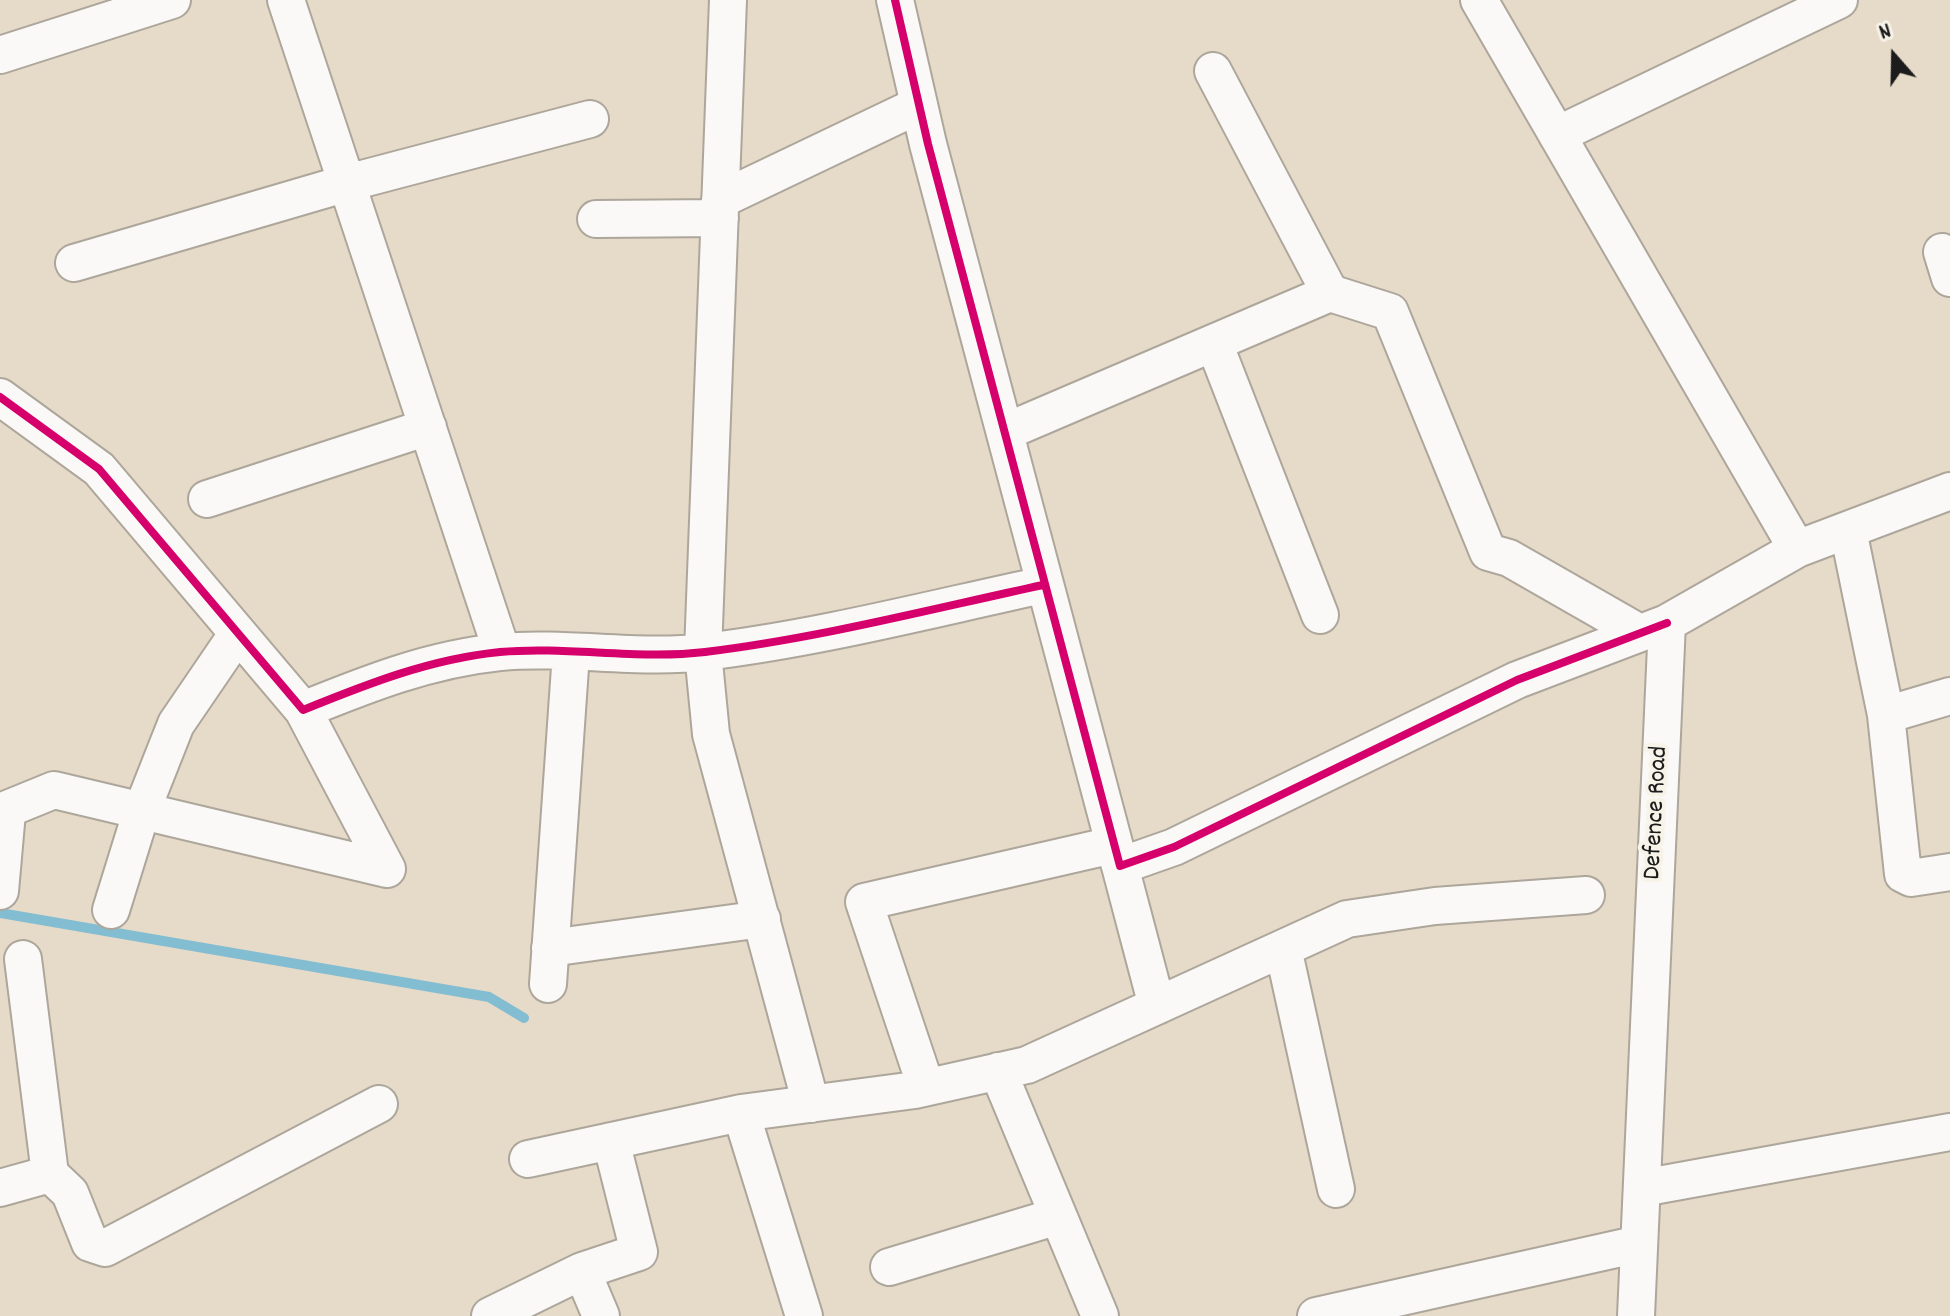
<!DOCTYPE html>
<style>
body{margin:0}
#map{position:relative;width:1950px;height:1316px;overflow:hidden;background:#e6dac9;font-family:Dekko,sans-serif}
canvas{display:block}
.north{position:absolute;left:1854px;top:16px;width:80px;height:80px;-webkit-text-stroke:6px #f7f3e8;paint-order:stroke;rotate:340deg;font-size:22px;font-weight:700;line-height:32px;text-align:center;color:#1c1c1c}
.north::after{content:'';display:block;margin:auto;width:28px;height:36px;background:#1c1c1c;clip-path:polygon(50% 0,100% 100%,50% 72%,0 100%)}
</style>
<div id="map">
<canvas width="1950" height="1316"></canvas>
<div class="north">N</div>
</div>
<script>
const ctx = document.querySelector('canvas').getContext('2d');
ctx.lineJoin = 'round';
function trace(path, color, width, dash) {
  ctx.strokeStyle = color;
  ctx.lineWidth = width;
  ctx.lineCap = dash ? 'butt' : 'round';
  ctx.setLineDash(dash || []);
  ctx.stroke(path);
}
function write(font, color, halo, rows, align = 'center') {
  ctx.font = font + ' Dekko,sans-serif';
  ctx.lineWidth = 8;
  ctx.setLineDash([]);
  ctx.textBaseline = 'middle';
  ctx.strokeStyle = halo;
  ctx.fillStyle = color;
  for (const [text, x, y, turn = 0] of rows) {
    ctx.save();
    ctx.translate(x, y);
    ctx.rotate((+turn || 0) * Math.PI / 180);
    ctx.textAlign = isNaN(turn) ? turn : align;
    if (halo) ctx.strokeText(text, 0, 0);
    ctx.fillText(text, 0, 0);
    ctx.restore();
  }
}
const stream = new Path2D(`
 M0,913L489,997L524,1018`);
const minor = new Path2D(`
 M286,0L502,652
 M728,0L703,652L711,734L811,1104
 M895,0L928,144L1120,866L1174,847L1517,680L1667,623
 M1479,0L1797,549
 M0,55L172,0
 M1557,135L1839,0
 M720,200L919,105
 M596,219L720,218
 M1942,252L1950,278
 M74,263L347,183L590,119
 M1330,293L1390,312L1488,552L1509,558L1640,633
 M1214,343L1320,615
 M0,397L99,469L303,710C367,684 430,659 500,652C567,646 638,660 705,652C820,638 931,609 1043,585
 M1005,432L1330,293L1213,71
 M207,499L428,427
 M1848,530L1886,715L1903,874L1911,878L1950,872
 M303,710L387,869
 M1886,715L1950,696
 M0,812L54,790L387,869
 M1120,866L1157,1006
 M0,891L7,812
 M111,910L142,810L176,724L238,633
 M550,948L762,919
 M1283,948L1336,1189
 M23,959L50,1174L70,1193L90,1243L105,1248L379,1104
 M548,984L571,653
 M998,1071L1100,1316
 M926,1087L864,902L1113,845
 M741,1113L804,1316
 M528,1159L741,1113L915,1090L1027,1065L1347,919L1435,906L1586,895
 M0,1188L50,1174
 M1642,1188L1950,1132
 M889,1267L1058,1216
 M582,1271L601,1316
 M490,1316L582,1271L639,1252L611,1141
 M1316,1316L1639,1244
 M1636,1316L1667,623L1797,549L1950,491`);
const cycleway = new Path2D(`
 M895,0L928,144L1120,866L1174,847L1517,680L1667,623
 M0,397L99,469L303,710C367,684 430,659 500,652C567,646 638,660 705,652C820,638 931,609 1043,585`);
const streetNames = [
 ["Defence Road",1658,813,-87]
];
trace(stream, '#83bdd1', 10);
trace(minor, '#ada69b', 40);
trace(minor, '#fbf9f7', 36);
trace(cycleway, '#d6006c', 8);
write('26px', '#1c1c1c', '#f7f3e8', streetNames);
</script>
